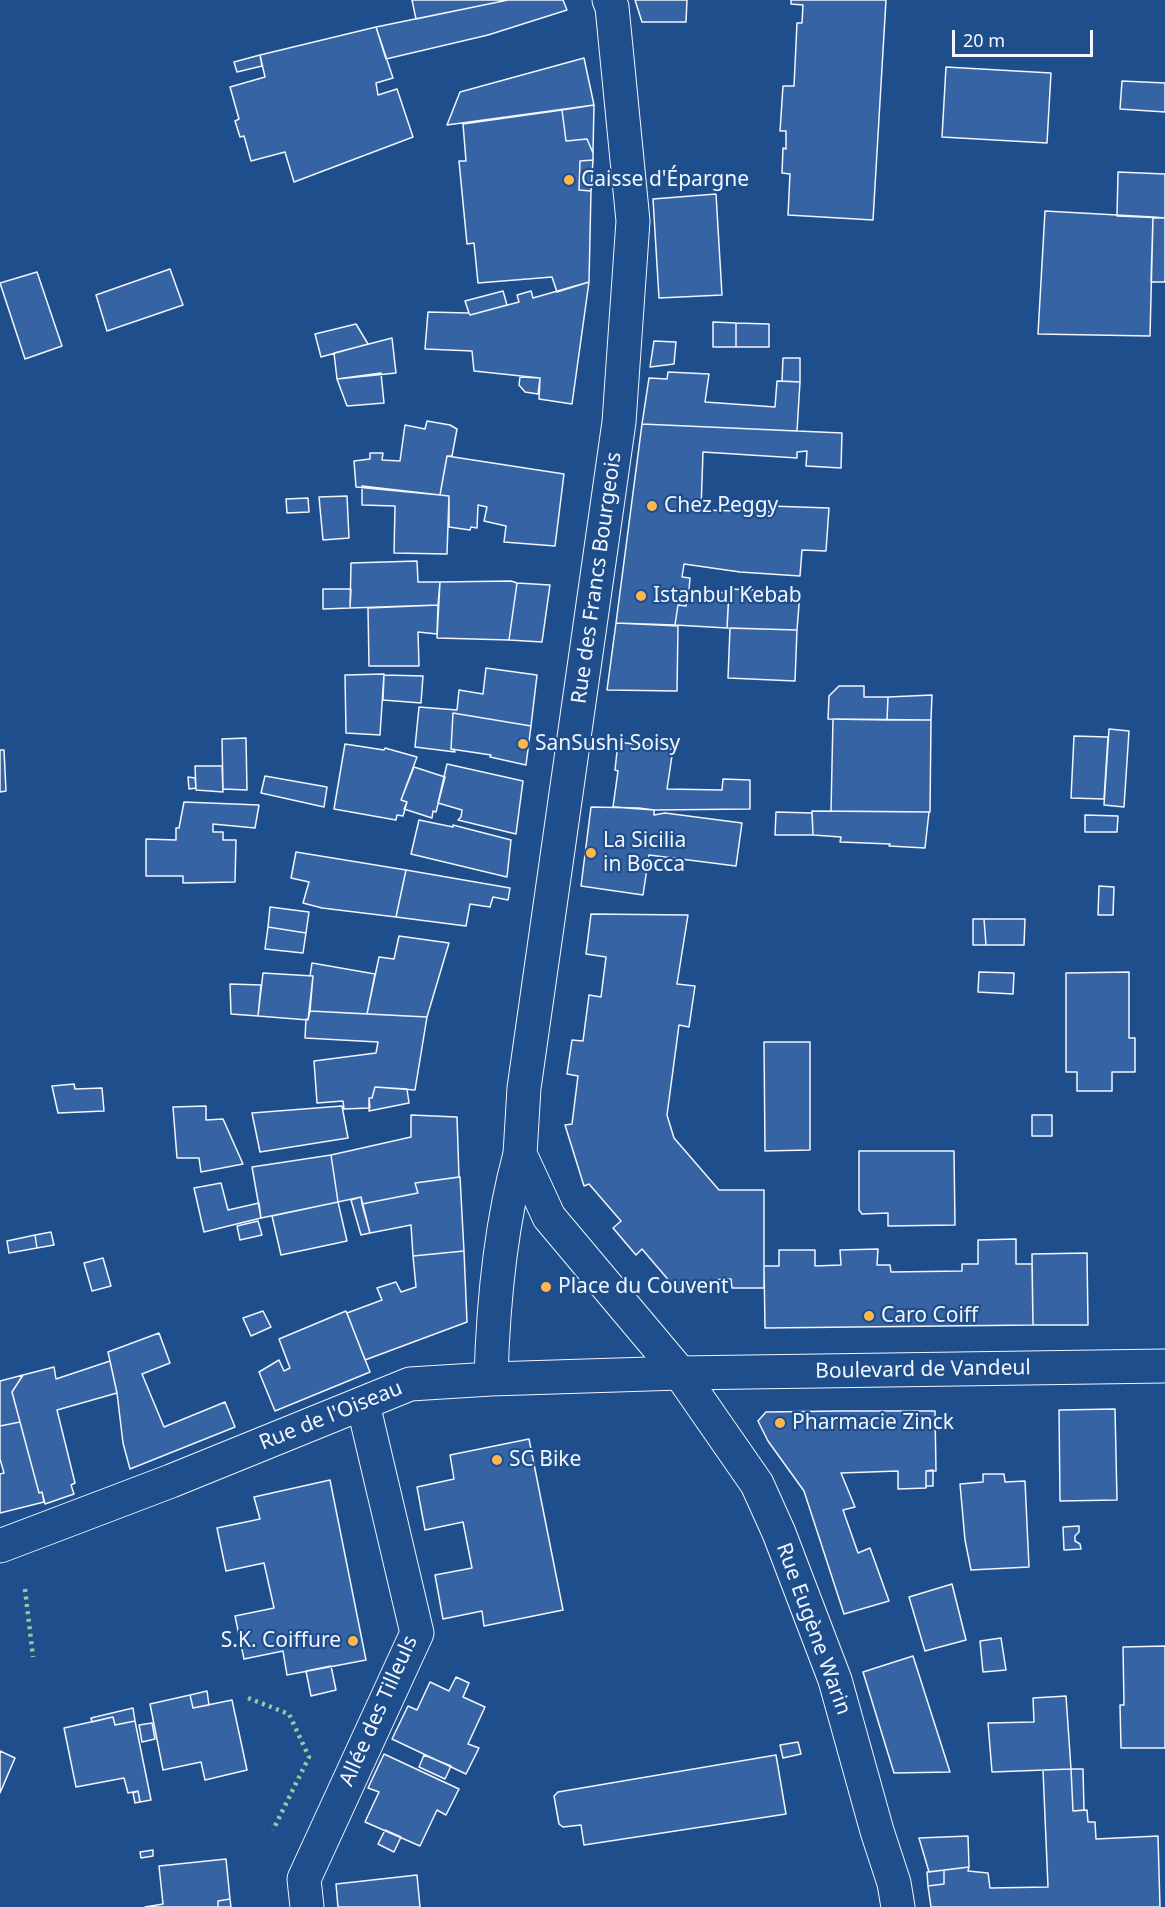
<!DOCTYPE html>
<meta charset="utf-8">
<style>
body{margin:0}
#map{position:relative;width:1165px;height:1907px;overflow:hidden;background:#1f4e8c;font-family:"Noto Sans",sans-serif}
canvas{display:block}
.scale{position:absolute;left:952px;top:30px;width:141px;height:27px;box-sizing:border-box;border:3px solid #f2f6ff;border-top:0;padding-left:8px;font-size:18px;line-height:21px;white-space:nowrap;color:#f2f6ff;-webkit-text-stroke:4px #1f4e8c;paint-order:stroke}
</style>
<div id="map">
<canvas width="1165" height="1907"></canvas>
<div class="scale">20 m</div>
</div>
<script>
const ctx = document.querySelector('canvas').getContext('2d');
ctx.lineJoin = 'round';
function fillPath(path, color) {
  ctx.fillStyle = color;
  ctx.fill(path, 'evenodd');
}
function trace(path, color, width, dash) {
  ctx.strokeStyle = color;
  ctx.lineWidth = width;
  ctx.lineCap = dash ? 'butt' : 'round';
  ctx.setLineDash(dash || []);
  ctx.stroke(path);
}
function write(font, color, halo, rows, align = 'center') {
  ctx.font = font + ' "Noto Sans",sans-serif';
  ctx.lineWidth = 4.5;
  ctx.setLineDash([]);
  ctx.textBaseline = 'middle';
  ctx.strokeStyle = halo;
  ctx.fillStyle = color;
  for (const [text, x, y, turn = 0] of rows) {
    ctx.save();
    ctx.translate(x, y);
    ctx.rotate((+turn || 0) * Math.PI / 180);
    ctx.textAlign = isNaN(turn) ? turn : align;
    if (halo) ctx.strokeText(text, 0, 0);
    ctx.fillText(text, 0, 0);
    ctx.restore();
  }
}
const building = new Path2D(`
 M412,0H508L416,19Z
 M508,0H563L567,10L488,35L386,59L376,27Z
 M635,0H687L686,22H642Z
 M791,0H886L873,220L788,215L790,174L782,173L783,148L786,149V131H780L783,86H794L797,23H802L803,5L791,4Z
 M376,27L393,78L376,83L378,95L397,89L413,137L294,182L285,152L251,161L244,136L240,137L235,121L239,119L230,87L265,77L260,55Z
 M260,55L262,66L237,72L234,62Z
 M584,58L594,105L447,125L460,92Z
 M946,67L1051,73L1047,143L942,137Z
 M1122,81L1165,83V112L1120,109Z
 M594,105L593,152V153L587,139L566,141L562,110Z
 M562,110L566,141L587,139L593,153V160L580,161L579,190L591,191L589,282L557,292L552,277L478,283L474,243L467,244L459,161H466L463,124Z
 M593,160L591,191L579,190L580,161Z
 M1118,172L1165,174V218L1117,216Z
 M716,194L722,295L659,298L653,199Z
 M1045,211L1153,217L1150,336L1038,334Z
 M1153,217L1165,218V282H1151Z
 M170,269L183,305L107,331L96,295Z
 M37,272L62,346L25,359L0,283Z
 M589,282L572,404L539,399L540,378L474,371L472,351L425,349L428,312L469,313L470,315L519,302L517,295L531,291L533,298Z
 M503,291L507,305L470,315L469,313L465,301Z
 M713,322L736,323V347H713Z
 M736,323L769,324V347H736Z
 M356,324L368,344L321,357L315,334Z
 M392,338L396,373L337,379L334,353Z
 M654,341L676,342L674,364L650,367Z
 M783,358H800V382L782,381Z
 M668,372L709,374L705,402L775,407L777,381L800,382L797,431L642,424L649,378L667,379Z
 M381,373L384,403L347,406L337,379Z
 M520,377L540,378L538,394L525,392L519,385Z
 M427,421L450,425L457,429L452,456H447L440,495L356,487L354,461L370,459V453H383L382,460L400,461L405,425L425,429Z
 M642,424L842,433L841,468L806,466L807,451L797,452V458L703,452L701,510L770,512V506L829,508L826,551L802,550L800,576L740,572L684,564L682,577L690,578L689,590L686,606L678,605L675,625L616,623Z
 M447,456L564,474L555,546L504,542L506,526L484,521L487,507L478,505L477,528L471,527L470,530L449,527V496L440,495Z
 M362,486L449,496L447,554L394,553L395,506L362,505Z
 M347,496L349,538L323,540L319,497Z
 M308,498L309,512L287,513L286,499Z
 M417,561L418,582H440L438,605L350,608L351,563Z
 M511,581L517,583L509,640L437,638L440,582Z
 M517,583L550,585L542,642L509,640Z
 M323,589H351L350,608L323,609Z
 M729,589L800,592L797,630L727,628Z
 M689,590L729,593L727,628L675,625L678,605L686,606Z
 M438,605L437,634L418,632L419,666H369L368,608Z
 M616,623L678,626L677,691L607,690Z
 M730,628L797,630L795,681L728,678Z
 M486,668L537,675L531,726L453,713L451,749L454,750L455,752L415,747L419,707L457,710L459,690L483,694Z
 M384,674L380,735L346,733L345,675Z
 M384,675L423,676L421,703L383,700Z
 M839,686H864V697H888L887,720L828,719L829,696Z
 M932,695L931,720H887L888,697Z
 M453,713L531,726L526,765L490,757L491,755L451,749Z
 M833,719L931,720L930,812L831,811Z
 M1109,729L1129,731L1124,807L1104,805Z
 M1074,736L1108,737L1104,799L1071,798Z
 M246,738L247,790L223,789L222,739Z
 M618,742L673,749L667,789L722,790L723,779L750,780V809L654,810L613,807L618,771L615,770Z
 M345,744L384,750L385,748L417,757L401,800L407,802L403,816L397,815L396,820L334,809Z
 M0,750H4L6,791L0,792Z
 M447,764L523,781L516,834L458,820L461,817L462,810L438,803Z
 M195,766H222L223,792L196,790Z
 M414,767L445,777L436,812L433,811L432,818L404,809L407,802L401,800Z
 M265,776L327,787L324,807L261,793Z
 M188,777L195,778L196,788L189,789Z
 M184,802L259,805L255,828L213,824V832H223V840H236L235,882L183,883V876H146V839L176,840V828H179Z
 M591,807L639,808L654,810V815L665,813L742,823L736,866L649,855L643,895L581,886Z
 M812,811L929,812L925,848L889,846L890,844L840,842L841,837L813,835Z
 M776,812L812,813L813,835H775Z
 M1085,815L1118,816L1117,832H1085Z
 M419,820L453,827V825L511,840L507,877L411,854Z
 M296,852L406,870L396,917L322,908L303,903L309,882L291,878Z
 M406,870L510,888L508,900L493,897L490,907L470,904L466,926L396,917Z
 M1099,886L1114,887L1113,915H1098Z
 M270,907L309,912L306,933L268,927Z
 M591,914L688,915L677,984L695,986L689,1027L679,1025L667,1115L674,1138L719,1190H764V1288H732L731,1279L709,1280V1289L677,1290L642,1249L636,1255L613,1228L621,1221L589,1184L584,1186L565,1125L572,1124L578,1076L567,1074L572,1040L583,1041L589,995L601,997L606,957L586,954Z
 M973,919H984L986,945H973Z
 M984,919H1025L1024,945H986Z
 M268,927L306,933L303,953L265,949Z
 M399,936L449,943L427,1017L367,1014L379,957L394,959Z
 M312,963L375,974L367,1014L310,1011L313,976H310Z
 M979,972L1014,973L1013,994L978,992Z
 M1129,972V1038H1135V1072H1112V1091H1077V1072H1066V973Z
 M263,973L313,976L308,1020L258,1016Z
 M230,984L261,985L258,1016L231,1014Z
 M310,1011L427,1017L415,1090L375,1087L372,1098H369L370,1108L344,1109L343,1101L317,1103L314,1061L376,1053L378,1042L305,1038L306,1019L308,1020Z
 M764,1042H810V1150L765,1151Z
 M74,1084L75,1089L102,1088L104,1111L58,1113L52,1086Z
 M375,1087L407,1089L409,1103L369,1111V1098H372Z
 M206,1106V1120L223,1119L243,1164L201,1172L199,1158H177L173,1107Z
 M342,1106L348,1138L260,1152L252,1113Z
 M411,1115L457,1117L459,1177L415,1183L418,1193L362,1204L361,1197L338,1202L331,1155L411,1137Z
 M1032,1115H1052V1136H1032Z
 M859,1151H954L955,1225L888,1226V1213L862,1214L859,1210Z
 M331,1155L338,1202L261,1218L252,1167Z
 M460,1177L464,1251L413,1256L411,1225L370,1233L362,1204L418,1193L415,1183Z
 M221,1183L228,1210L259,1203L261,1218L204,1232L194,1188Z
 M361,1197L370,1233L361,1235L351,1200Z
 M338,1202L347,1241L281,1255L272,1216Z
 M258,1221L262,1235L240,1240L237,1226Z
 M51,1232L54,1245L37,1248L35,1235Z
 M35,1235L37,1248L9,1253L7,1241Z
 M1016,1239V1264H1032L1033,1325L765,1328L764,1266H779V1250H815V1266L841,1265L840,1250L878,1249L877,1265H890L891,1272L962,1271V1264H978V1240Z
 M464,1251L467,1322L365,1360L347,1313L382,1300L377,1288L396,1282L401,1292L416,1287L413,1256Z
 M1087,1253L1088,1325H1033L1032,1254Z
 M103,1258L111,1286L92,1291L84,1263Z
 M263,1311L271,1327L251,1336L243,1318Z
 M346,1311L370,1372L275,1411L259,1372L279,1360L284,1371L290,1368L279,1339Z
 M159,1333L170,1363L142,1374L164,1427L225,1402L235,1427L130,1469L123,1443L117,1393L108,1352Z
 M110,1361L117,1393L57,1410L75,1483L71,1485L74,1494L45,1504L42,1492L39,1493L12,1392L23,1375L54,1367L56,1379Z
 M23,1375L12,1392L20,1422L0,1426V1381Z
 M1115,1409L1117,1500L1060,1501L1059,1410Z
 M838,1411H935L936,1471H926V1488L898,1489V1471L841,1473L855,1507L843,1510L858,1553L870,1548L889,1601L844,1614L804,1491L768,1441L758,1421L766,1412Z
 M20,1422L39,1493L42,1492L44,1502L0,1513V1474L4,1473L0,1459V1426Z
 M529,1439L563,1610L484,1626L482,1611L443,1619L435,1575L472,1568L463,1522L425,1530L417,1487L454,1479L450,1455Z
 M933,1470V1486H926V1471Z
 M983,1474H1004L1005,1482L1025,1481L1029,1567L971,1570L965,1540L960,1484L983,1482Z
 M330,1480L366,1660L287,1675L283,1651L244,1659L235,1616L274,1608L264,1563L226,1571L217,1528L260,1519L254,1497Z
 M1079,1526V1532L1075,1536V1541L1080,1544L1081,1549L1064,1550L1063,1527Z
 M952,1584L966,1640L925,1651L909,1597Z
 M1001,1638L1006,1670L983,1672L980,1641Z
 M1165,1646V1748H1121L1120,1705H1124L1123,1647Z
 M913,1656L950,1772L894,1773L863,1672Z
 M331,1666L336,1690L311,1696L306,1671Z
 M456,1677L469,1683L463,1697L485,1707L468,1744L479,1748L466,1774L392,1739L408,1706L417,1710L430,1682L449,1691Z
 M207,1691L209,1705L193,1708L190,1695Z
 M190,1695L193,1708L232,1700L247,1770L205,1780L201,1762L163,1770L150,1704Z
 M1066,1696L1071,1769L992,1772L988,1723L1034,1722L1033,1698Z
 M133,1708L135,1721L115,1725L113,1717L92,1722L91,1718Z
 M113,1717L115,1725L135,1721L151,1800L140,1802L138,1791L128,1793L124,1778L76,1787L64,1728Z
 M152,1723L155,1739L142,1742L139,1725Z
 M798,1742L801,1754L783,1758L780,1745Z
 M0,1751L15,1758L0,1793Z
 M384,1754L459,1789L446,1815L437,1810L420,1846L365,1822L379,1792L368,1788Z
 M424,1755L451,1766L445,1779L419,1767Z
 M776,1755L786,1814L584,1845L581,1825L563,1827L559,1824L554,1796L558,1792Z
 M1071,1769L1073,1811L1087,1810L1088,1822H1095L1096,1839L1158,1836L1160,1907H931L928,1886L944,1884V1870L969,1867L968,1871L988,1873L990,1888L1048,1887L1043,1770Z
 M1071,1769H1083L1084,1810L1073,1811Z
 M138,1791L140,1802L135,1803L133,1793Z
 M385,1830L401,1837L394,1852L378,1844Z
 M968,1836L969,1867L929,1872L919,1838Z
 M153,1850V1856L141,1858L140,1852Z
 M226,1859L230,1899L218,1901V1907H145L163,1904L159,1866Z
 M944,1870V1884L928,1886L927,1872Z
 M417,1875L420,1907H338L336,1884Z
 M230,1899L231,1907H218V1901Z`);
const minor = new Path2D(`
 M491,1379C493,1303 500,1227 520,1154
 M0,1546L171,1481L410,1384L491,1379L680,1373L1165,1366
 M307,1907L304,1879L417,1633L363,1404`);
const primary = new Path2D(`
 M609,0L612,7L633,221L619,422L524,1088L520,1154L549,1217L680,1373L757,1484L779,1533L835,1680L877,1831L894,1883L898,1907`);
const hedge = new Path2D(`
 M25,1589L33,1657
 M248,1698L289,1714L309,1757L273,1830`);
const markers = [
 [569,180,6,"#ffb74d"],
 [652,506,6,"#ffb74d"],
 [641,596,6,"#ffb74d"],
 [523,744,6,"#ffb74d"],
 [591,853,6,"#ffb74d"],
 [546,1287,6,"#ffb74d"],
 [869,1316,6,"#ffb74d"],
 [780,1423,6,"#ffb74d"],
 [497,1460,6,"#ffb74d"],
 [353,1641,6,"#ffb74d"]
];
const poiNames = [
 ["Caisse d'Épargne",581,180],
 ["Chez Peggy",664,506],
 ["Istanbul Kebab",653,596],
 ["SanSushi Soisy",535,744],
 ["La Sicilia",603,841],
 ["in Bocca",603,865],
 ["Place du Couvent",558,1287],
 ["Caro Coiff",881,1316],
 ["Pharmacie Zinck",792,1423],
 ["SC Bike",509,1460],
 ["S.K. Coiffure",341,1641,"right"]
];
const streetNames = [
 ["Rue des Francs Bourgeois",597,578,-82],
 ["Boulevard de Vandeul",923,1370,-1],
 ["Rue de l'Oiseau",331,1416,-22],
 ["Rue Eugène Warin",813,1629,70],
 ["Allée des Tilleuls",379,1711,-66]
];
fillPath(building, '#3563a3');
trace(building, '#f2f6ff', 1.5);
trace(minor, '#f2f6ff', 35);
trace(primary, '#f2f6ff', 35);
trace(minor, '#1f4e8c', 33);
trace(primary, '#1f4e8c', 33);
trace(hedge, '#97c8a6', 4.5, [3, 4.5]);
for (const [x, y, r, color] of markers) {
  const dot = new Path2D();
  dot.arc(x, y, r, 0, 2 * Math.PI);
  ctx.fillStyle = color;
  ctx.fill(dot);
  trace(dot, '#1f4e8c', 2);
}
write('21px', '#f2f6ff', '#1f4e8c', poiNames, 'left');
write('21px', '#f2f6ff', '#1f4e8c', streetNames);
</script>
